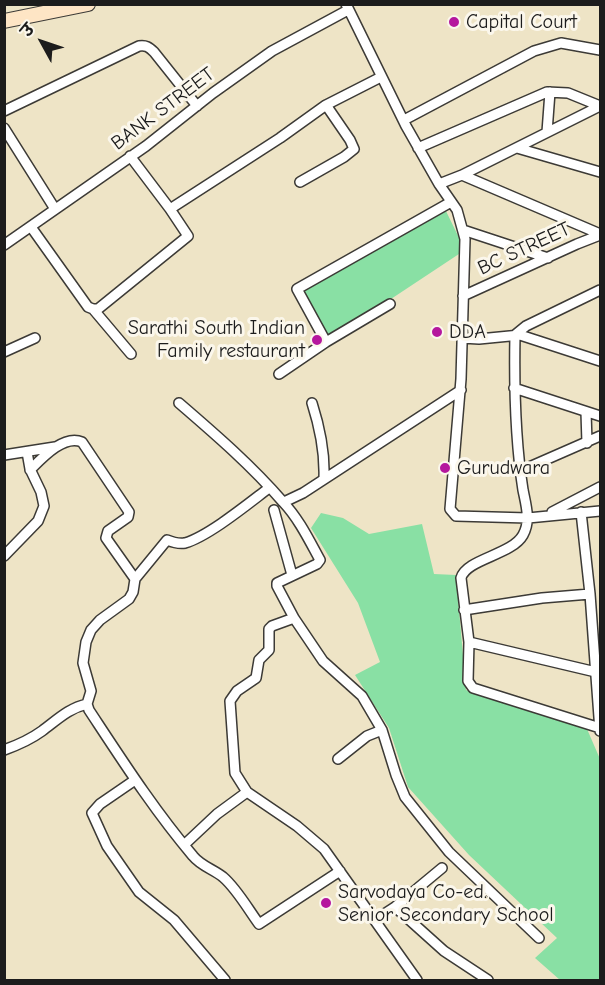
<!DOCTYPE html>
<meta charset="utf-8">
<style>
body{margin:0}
#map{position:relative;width:605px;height:985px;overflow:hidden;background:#eee4c6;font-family:"Comic Neue","Playpen Sans Deva",sans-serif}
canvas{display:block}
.frame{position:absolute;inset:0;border:6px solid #1c1c1c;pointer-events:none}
.north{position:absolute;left:12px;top:12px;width:60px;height:60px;-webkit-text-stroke:4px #fbf7ec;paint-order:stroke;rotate:310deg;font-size:16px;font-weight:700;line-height:24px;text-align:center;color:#1c1c1c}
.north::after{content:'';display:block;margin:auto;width:21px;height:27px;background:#1c1c1c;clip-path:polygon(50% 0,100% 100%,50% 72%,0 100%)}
</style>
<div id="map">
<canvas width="605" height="985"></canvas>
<div class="frame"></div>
<div class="north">उ</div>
</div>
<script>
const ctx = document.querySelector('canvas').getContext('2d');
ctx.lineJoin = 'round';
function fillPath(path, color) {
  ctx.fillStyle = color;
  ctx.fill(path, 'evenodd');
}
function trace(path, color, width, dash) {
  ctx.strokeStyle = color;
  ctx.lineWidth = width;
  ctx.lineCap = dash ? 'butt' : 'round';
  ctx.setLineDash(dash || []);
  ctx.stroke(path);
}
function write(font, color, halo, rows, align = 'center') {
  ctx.font = font + ' "Comic Neue",sans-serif';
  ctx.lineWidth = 6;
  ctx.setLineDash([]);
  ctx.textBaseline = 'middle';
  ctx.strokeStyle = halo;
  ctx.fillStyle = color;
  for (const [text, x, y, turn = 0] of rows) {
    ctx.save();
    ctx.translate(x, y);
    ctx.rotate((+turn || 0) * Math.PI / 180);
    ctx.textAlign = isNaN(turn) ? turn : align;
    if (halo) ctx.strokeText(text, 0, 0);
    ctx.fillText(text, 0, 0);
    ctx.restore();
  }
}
const green = new Path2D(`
 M444,207L465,250L326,342L297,289Z
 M321,513L343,518L369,534L422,524L434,574L456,575L466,690L587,729L600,759V980H560L535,958L557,938L469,855L408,787L389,728L355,675L380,662L358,603L311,528Z`);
const minor = new Path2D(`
 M346,4L406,126L439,184L457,210L465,239L461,379L450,509L456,516L528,518L600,511
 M4,111L139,46C146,45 149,47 154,52L197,106
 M404,120L534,51L561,43L600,50
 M4,128L55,209
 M547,132L550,92
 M418,148L547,92L568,93L600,106
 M517,148L600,172
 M462,175L600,234
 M300,182L344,157L354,149L350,140L326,105
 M439,184L462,175L600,106
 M170,209L280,138L326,105L381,77
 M31,227L88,307L93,309L131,354
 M463,230L548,258
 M4,245L146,146L213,93L272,51L348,10
 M600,290L526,326L515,335C514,387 515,439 523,490C526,505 531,521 523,535C512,555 466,559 461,578L469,642L600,673
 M463,296L577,244L600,235
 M93,309H98L188,236L170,209L130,156
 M462,338L479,339L520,335L600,361
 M326,342L297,289L451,202
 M4,352L35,338
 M279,374L326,342L390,304
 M514,388L600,416
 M179,403C215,434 252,466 283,502C299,519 309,540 320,560L317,564L277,583V586L294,618L272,626L269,629V650L259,660L256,678L237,691L230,701L235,773L247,792
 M312,403C320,428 325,451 324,478
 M586,412L587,443
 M4,455L55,447
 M30,470C42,458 64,434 82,442L129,512L128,517L108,531L106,538L135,579
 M520,471L600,436
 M269,488C249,503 209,536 185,543C180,544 172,542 167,540L135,579L133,592L129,599L100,620L91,630L86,642L83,663L91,691L87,704L89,710C122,760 154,810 193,856C201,866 213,869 223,877C237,889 248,909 259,924L340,871
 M284,502L303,493L461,390
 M274,510L292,575
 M552,512L600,487
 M581,512L590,594L600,731
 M4,556L38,521L44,506L41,492L30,469L27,452
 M464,610L542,598L590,594
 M294,618L323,661L362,696L382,730L396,775L405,797L449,852L539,938
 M469,642L468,681L473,688L600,728
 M4,750C18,745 31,739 42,731C57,720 69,708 87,704
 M338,759L367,736L382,730
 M135,780L100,804L92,813L107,846L139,892L174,920L225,980
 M184,845L217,814L247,792L297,826L324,849L417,980
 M395,907L444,951L488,980
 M375,920L395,907L442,868`);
const secondary = new Path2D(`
 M4,21L88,4`);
const markers = [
 [454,22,6,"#b5179e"],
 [437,332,6,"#b5179e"],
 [317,340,6,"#b5179e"],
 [445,468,6,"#b5179e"],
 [326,903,6,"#b5179e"]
];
const poiNames = [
 ["Capital Court",466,22],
 ["Sarathi South Indian",305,328,"right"],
 ["Family restaurant",305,351,"right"],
 ["DDA",449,332],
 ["Gurudwara",457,468],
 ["Sarvodaya Co-ed.",338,892],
 ["Senior Secondary School",338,915]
];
const streetNames = [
 ["BANK STREET",163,109,-37],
 ["BC STREET",524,249,-25]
];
fillPath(green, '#89e0a4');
trace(minor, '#3c3a36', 12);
trace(secondary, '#3c3a36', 16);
trace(minor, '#fff', 9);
trace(secondary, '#fee5c5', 14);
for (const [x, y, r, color] of markers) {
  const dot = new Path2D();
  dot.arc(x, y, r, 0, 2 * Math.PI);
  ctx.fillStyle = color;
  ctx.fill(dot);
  trace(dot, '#fbf7ec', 2);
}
write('20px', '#1c1c1c', '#fbf7ec', poiNames, 'left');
write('20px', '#1c1c1c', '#fbf7ec', streetNames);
</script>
